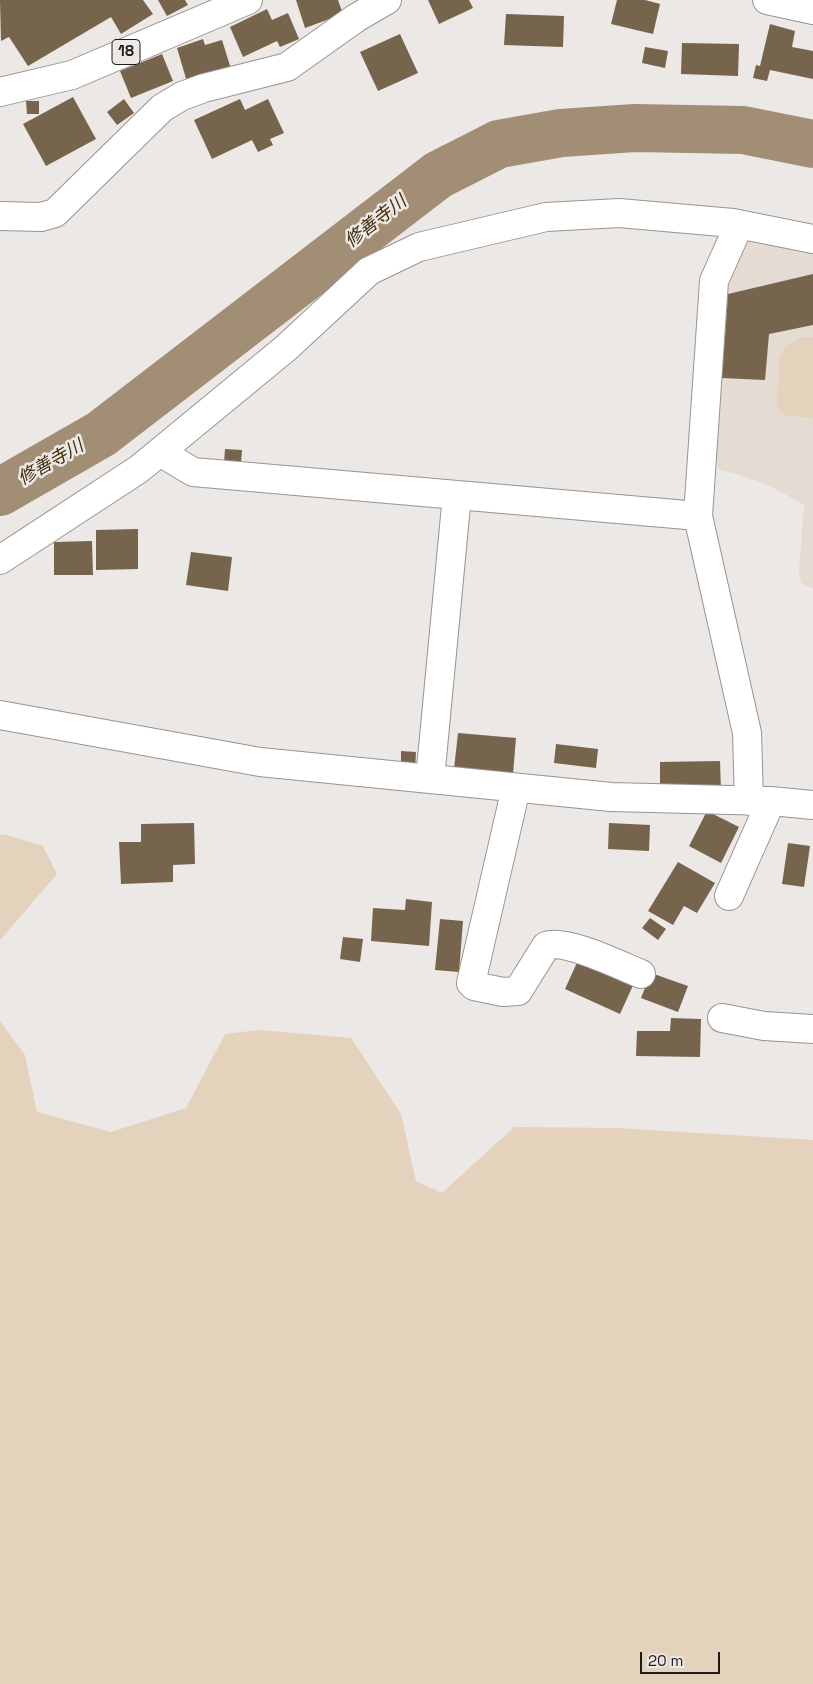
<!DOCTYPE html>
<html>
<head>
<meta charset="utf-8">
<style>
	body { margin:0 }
	#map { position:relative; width:813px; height:1684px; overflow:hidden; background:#ebe8e5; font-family:"Space Grotesk",sans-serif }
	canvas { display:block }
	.scale { position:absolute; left:640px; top:1652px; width:80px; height:22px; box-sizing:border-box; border:2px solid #1d1b1a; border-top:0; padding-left:6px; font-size:15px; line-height:18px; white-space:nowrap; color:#1d1b1a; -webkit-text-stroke:4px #ebe8e5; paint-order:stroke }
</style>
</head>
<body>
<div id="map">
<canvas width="813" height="1684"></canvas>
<div class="scale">20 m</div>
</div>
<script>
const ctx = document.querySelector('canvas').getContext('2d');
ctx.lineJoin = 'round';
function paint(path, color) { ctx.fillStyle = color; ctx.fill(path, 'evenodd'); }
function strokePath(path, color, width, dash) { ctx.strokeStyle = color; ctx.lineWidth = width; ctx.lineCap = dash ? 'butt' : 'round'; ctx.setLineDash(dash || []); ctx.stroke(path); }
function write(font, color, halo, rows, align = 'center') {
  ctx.font = font + ' "Space Grotesk","Noto Sans JP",sans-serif'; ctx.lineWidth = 5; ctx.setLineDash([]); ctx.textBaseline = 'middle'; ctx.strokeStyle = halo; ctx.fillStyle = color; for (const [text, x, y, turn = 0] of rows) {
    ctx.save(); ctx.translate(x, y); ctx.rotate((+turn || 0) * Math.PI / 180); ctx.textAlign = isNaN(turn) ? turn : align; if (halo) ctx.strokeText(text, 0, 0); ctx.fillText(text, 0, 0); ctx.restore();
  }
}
paint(new Path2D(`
	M761,238L813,247V589L801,583L799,572L804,505L770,486L737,474L719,470L717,464L714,436L725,289L747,242Z`), '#e4dcd2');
paint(new Path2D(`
	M803,337H813V418L784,415L777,406L779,360L784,347Z
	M3,834L43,846L57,874L0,940V835Z
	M0,1021L25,1055L37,1112L111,1132L186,1108L225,1034L259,1030L351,1038L401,1114L416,1181L442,1193L514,1127L617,1128L813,1140V1684H0Z`), '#e4d2bc');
strokePath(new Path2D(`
	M0,492L101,434L438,175L499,144L561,133L635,128L743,130L813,144`), '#a28e75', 48);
paint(new Path2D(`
	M0,0H143L153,14L121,34L111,17L28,66L9,37L1,41Z
	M158,0H185L188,5L167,16Z
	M296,0H338L343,14L305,28Z
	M428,0H469L473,8L439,24Z
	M617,0H645L660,4L653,34L611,24Z
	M267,9L272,20L288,13L299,39L280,47L277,41L243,57L230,27Z
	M506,14L564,16L563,47L504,45Z
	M770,24L795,31L792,47L813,51V79L770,70L767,81L753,78L756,65L760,66Z
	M400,34L418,73L378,91L360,52Z
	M203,39L205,45L222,40L231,69L187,82L177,48Z
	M682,43L739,44L738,76L681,74Z
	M645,47L668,51L665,68L642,63Z
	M162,54L173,81L131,98L120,71Z
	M73,97L96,139L46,166L23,124Z
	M124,99L134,113L117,125L107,112Z
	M240,99L245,110L268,99L284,133L270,139L273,145L258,152L252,140L212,159L194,120Z
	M26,101H39V114H27Z
	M813,274V325L769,334L765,380L722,378L728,294Z
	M225,449L242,450L241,464L224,463Z
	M138,529V569L96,570V530Z
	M92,541L93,575H54V542Z
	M191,552L232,557L228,591L186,585Z
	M458,733L516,738L513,774L454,769Z
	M556,744L598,749L596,768L554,763Z
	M401,751L416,752L415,772H401Z
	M720,761L721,790H660V762Z
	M707,811L739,827L721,863L689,846Z
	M194,823L195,864L173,865V882L121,884L119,842H141V824Z
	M609,823L650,825L649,851L608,849Z
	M788,843L810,846L804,887L782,884Z
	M678,862L715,883L697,913L684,906L673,925L648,911Z
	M406,899L432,902L429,946L371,941L373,908L405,910Z
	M650,918L666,929L658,940L642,928Z
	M440,919L463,921L459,972L435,970Z
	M343,937L363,939L360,962L340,959Z
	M580,956L635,981L620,1014L565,989Z
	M651,973L688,986L678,1012L641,998Z
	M671,1018L701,1019L700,1057L636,1056L637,1031H670Z`), '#77644c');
const minor = new Path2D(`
	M0,216L41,217L55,213L162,108L182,96L204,88L287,67L356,18L387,0
	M739,225L714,281L698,516L747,733L749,801
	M160,452L193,472L698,516
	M0,560L139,469L286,348L369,271L419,247L546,217L619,213L733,223L813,239
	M0,715L260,762L611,797L771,801L813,805
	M430,779L457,495
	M516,788L471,983L474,986L503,992L518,991L546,946C565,938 621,966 641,974
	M729,896L771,801
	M722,1018L764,1026L813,1029`);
const major = new Path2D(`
	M767,0L813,10
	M0,92L72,75L248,0`);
strokePath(minor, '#979491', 30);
strokePath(major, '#979491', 30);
strokePath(minor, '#fff', 28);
strokePath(major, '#fff', 28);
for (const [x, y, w] of [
	[126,52,28]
]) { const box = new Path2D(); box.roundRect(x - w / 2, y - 12.5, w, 25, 4); ctx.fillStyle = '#ebe8e5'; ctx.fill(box); strokePath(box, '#1d1b1a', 1); }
write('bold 15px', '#1d1b1a', null, [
	["18",126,52]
]);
write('italic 18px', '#422b08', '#ebe8e5', [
	["修善寺川",376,222,-38],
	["修善寺川",51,463,-30]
]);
</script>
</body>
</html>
